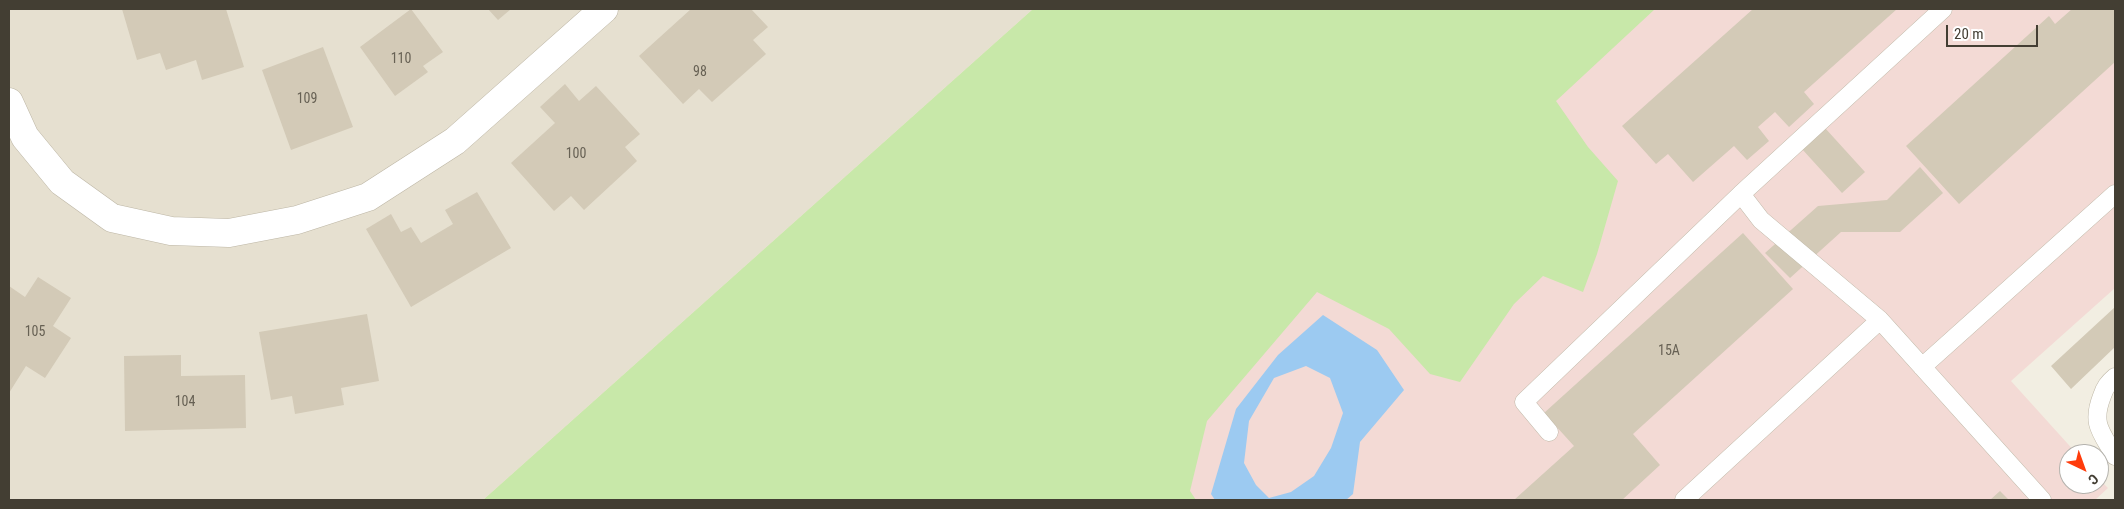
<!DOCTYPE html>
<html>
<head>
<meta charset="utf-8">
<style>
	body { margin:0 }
	#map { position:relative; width:2124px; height:509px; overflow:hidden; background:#f2eee2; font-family:"Roboto Condensed",sans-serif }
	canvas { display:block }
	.frame { position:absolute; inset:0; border:10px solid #433e33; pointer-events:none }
	.north { position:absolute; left:2059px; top:444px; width:50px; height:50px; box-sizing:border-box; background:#fff; border:1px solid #b4b2ad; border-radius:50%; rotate:138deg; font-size:14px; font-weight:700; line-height:20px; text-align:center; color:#433e33 }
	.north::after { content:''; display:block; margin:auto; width:18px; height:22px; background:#ff3c0c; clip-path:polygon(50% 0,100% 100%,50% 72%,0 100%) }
	.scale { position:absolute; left:1946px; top:25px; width:92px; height:22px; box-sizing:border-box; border:2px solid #433e33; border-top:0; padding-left:6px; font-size:15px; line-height:18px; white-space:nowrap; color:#433e33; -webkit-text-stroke:4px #fff; paint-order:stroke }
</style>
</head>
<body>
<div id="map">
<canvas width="2124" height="509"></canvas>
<div class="frame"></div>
<div class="north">С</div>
<div class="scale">20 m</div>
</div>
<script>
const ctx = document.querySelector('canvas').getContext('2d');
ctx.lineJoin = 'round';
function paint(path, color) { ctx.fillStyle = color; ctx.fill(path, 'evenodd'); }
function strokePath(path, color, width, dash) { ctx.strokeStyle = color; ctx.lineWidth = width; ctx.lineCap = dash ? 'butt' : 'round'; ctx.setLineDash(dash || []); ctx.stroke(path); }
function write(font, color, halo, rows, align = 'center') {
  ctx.font = font + ' "Roboto Condensed",sans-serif'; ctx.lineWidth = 4; ctx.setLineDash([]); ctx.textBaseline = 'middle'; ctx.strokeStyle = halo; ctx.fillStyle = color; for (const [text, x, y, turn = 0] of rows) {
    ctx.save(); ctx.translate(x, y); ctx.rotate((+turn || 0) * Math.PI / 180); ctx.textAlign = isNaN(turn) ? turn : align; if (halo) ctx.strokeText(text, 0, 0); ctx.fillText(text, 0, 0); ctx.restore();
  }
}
paint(new Path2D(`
	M9,9H1033L483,500H9Z`), '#e6e0d0');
paint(new Path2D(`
	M1033,9H2115V288L2011,381L2077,454H2069V484H2099V479L2108,488L2095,500H483Z`), '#f3dad5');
paint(new Path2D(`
	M1033,9H1655L1556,101L1588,147L1618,181L1597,254L1583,292L1543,276L1514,304L1460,382L1430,374L1389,329L1317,292L1207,421L1190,491L1196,500H483Z`), '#c8e8a9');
paint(new Path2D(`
	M1323,315L1377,350L1404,390L1360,442L1353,494L1346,500H1215L1211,494L1236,409L1278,355ZM1306,366L1330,378L1343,413L1331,448L1314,476L1291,492L1269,498L1256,485L1244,463L1249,421L1274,378Z`), '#9ccaf1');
paint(new Path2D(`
	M122,9H226L244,67L202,80L196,60L166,70L160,53L137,60Z
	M411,9L443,52L423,66L428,72L395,96L360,47Z
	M488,9H511L498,20Z
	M691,9H751L768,27L753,40L766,54L712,102L699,89L683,104L639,56Z
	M1753,9H1897L1804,92L1814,104L1789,127L1775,112L1758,127L1769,141L1747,160L1734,146L1693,182L1668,154L1656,164L1622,126Z
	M2072,9H2115V62L1959,204L1906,146L2049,16L2055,24Z
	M323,47L353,127L291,150L262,70Z
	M565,84L579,101L596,86L640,134L625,147L637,161L584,210L571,196L554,211L511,163L555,123L540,107Z
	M1825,128L1865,172L1842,193L1802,149Z
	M1920,167L1943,193L1900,232H1841L1790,278L1765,253L1818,206L1887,200Z
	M477,192L511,248L411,307L366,229L391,214L401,232L411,227L421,243L453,224L445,210Z
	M1743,233L1793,289L1633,434L1660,465L1622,500H1514L1574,446L1544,413Z
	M38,277L71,298L53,326L71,338L45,378L26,366L9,393V286L25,297Z
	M2115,307V347L2071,389L2051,366Z
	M367,314L379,381L341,388L344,405L295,414L292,396L271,400L259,332Z
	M181,355V376L245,375L246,428L125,431L124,356Z
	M2000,491L2009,500H1990Z`), '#d3cab7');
const lane = new Path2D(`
	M1741,194L1761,220L1880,320
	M1922,367L2115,194
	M2115,377C2108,383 2105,387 2102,396C2091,424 2101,432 2115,456
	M1549,432L1524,402L1741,194L1943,9
	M1684,500L1880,320L2042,500`);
const street = new Path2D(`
	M9,102L25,137L62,182L112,218L171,231L229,233L297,220L368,197L455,141L604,9`);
strokePath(lane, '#bdb6a5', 19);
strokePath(street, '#bdb6a5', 29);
strokePath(lane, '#fff', 18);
strokePath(street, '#fff', 28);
write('14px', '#676154', null, [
	["110",401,59],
	["98",700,72],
	["109",307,99],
	["100",576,154],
	["105",35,332],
	["15А",1669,351],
	["104",185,402]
]);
</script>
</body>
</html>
